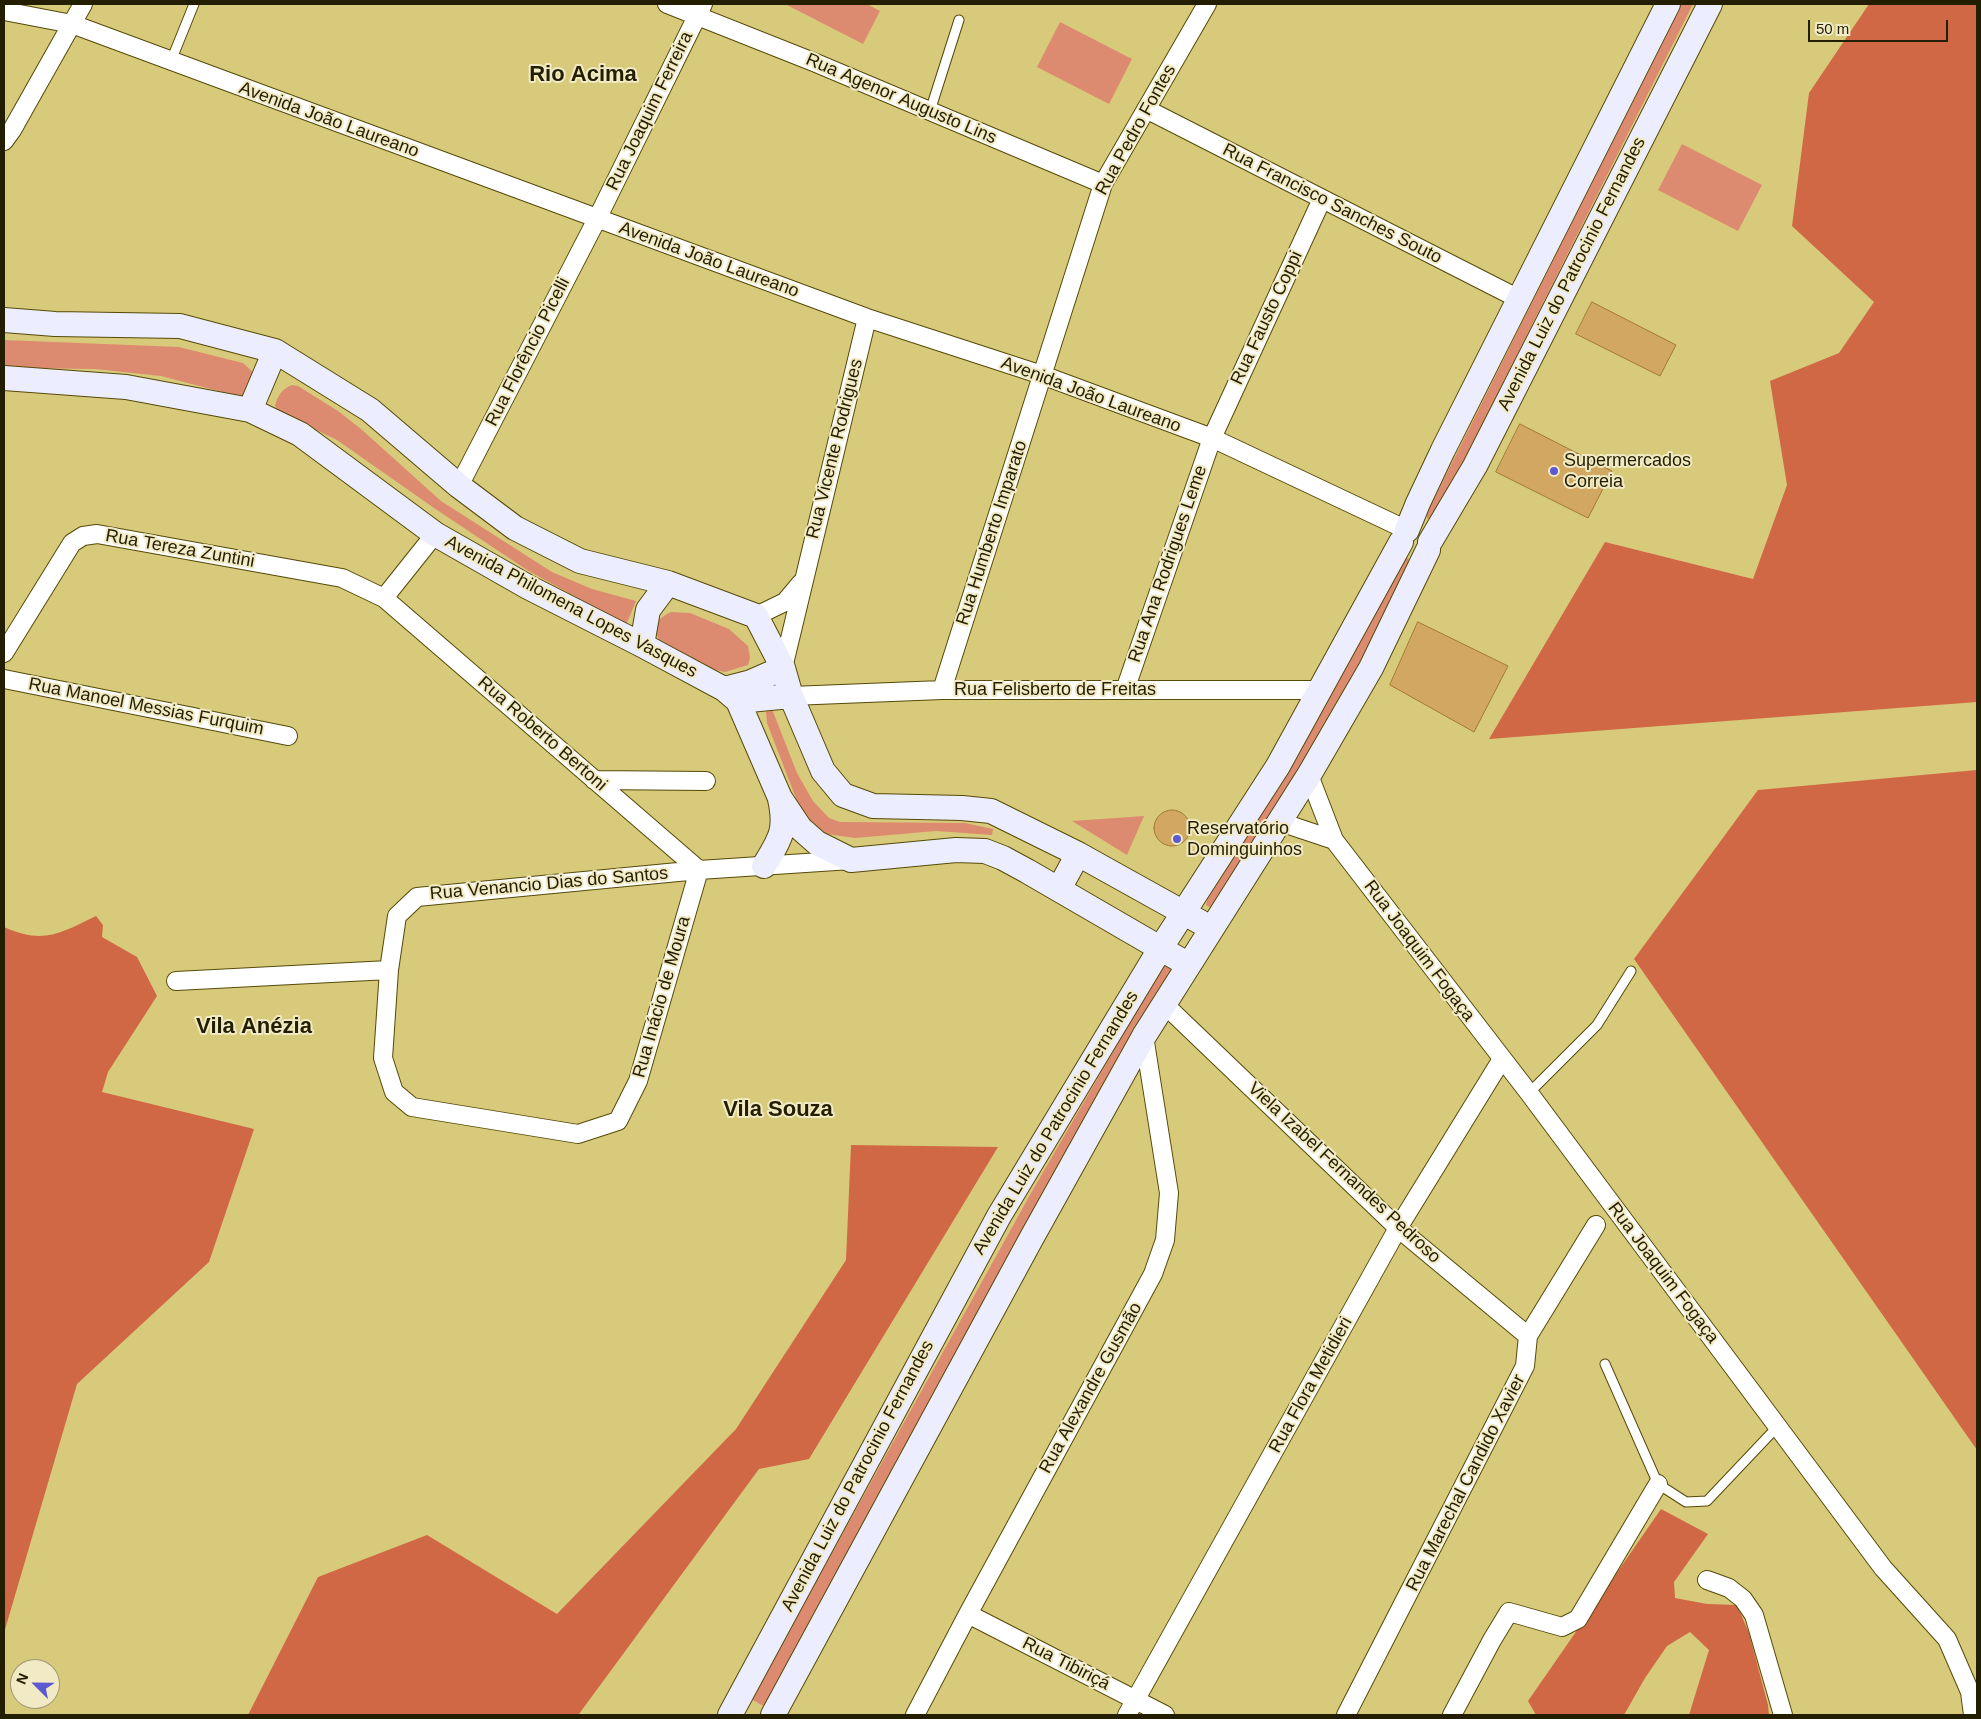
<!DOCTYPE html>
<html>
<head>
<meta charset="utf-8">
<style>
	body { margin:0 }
	#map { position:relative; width:1981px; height:1719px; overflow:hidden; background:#d8ca7b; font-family:Arial,sans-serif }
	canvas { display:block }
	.frame { position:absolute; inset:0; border:5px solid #241e00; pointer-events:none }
	.north { position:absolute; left:10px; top:1659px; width:50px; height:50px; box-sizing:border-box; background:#f1eac4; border:1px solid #9f9876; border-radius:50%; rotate:293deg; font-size:14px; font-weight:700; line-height:20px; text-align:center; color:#241e00 }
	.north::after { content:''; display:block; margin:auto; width:18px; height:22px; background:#5c5ad2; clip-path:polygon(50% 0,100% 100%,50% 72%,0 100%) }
	.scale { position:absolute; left:1808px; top:20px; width:140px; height:22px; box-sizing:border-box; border:2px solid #241e00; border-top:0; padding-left:6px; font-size:15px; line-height:18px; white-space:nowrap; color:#241e00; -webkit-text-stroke:4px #f1eac4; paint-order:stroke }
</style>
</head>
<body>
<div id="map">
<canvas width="1981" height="1719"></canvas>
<div class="frame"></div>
<div class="north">N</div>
<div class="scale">50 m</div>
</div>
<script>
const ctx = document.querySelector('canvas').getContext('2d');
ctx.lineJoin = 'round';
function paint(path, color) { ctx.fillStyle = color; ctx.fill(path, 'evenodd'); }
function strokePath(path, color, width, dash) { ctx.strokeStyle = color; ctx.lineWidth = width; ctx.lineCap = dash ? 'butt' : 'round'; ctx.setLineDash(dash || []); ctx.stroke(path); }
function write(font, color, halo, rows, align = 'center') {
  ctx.font = font + ' Arial,sans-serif'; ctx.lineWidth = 4; ctx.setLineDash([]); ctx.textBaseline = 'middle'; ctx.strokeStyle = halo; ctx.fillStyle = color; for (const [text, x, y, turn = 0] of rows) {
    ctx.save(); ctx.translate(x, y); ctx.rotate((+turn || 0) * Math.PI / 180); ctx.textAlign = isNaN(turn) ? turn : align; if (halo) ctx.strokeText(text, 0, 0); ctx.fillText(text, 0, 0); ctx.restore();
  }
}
paint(new Path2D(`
	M785,4H867L880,11L863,44Z
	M1681,4H1693L1435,518L1428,519L1426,515Z
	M1060,22L1132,59L1109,104L1037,67Z
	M1682,144L1762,185L1738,231L1658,190Z
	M4,340L179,347L243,363L255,374L245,398L161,376L95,369L4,368Z
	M292,385L298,386L338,411L361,429L441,501L552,572L592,589L636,601L626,625L527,570L434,508L337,440L277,411L275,406C278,395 282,389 292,385Z
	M1408,558L1410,562L1360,669L1214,910L1206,905L1207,900L1282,782L1331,695L1403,559Z
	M671,612L690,613L729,629L748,646L750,658L748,665L725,672L707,668L659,642C654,624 655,620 671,612Z
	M772,709L797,773L813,801L829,818L840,822L965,823L993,829L992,835L936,831L855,838L819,833L804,819L767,723L766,712Z
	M1144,816L1127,855L1072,821Z
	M1167,959L1181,967L767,1708L751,1699L1031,1193Z`), '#dd8b70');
paint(new Path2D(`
	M1869,4H1977V702L1489,739L1605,542L1753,579L1787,485L1770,381L1839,353L1874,302L1792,226L1809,93Z
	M1977,770V1450L1634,959L1758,790Z
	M96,916L103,925L102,937L137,957L157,996L108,1072L102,1092L254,1129L209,1262L77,1384L4,1633V927C43,945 61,933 96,916Z
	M851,1145L998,1147L809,1459L759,1469L579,1714L576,1715H248L318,1577L427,1535L557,1614L736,1429L846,1260Z
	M1661,1509L1708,1534L1674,1582L1675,1598L1707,1604L1737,1605L1749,1633L1768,1705L1769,1715H1689L1709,1650L1690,1632L1667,1646L1645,1678L1624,1715H1536L1528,1701Z`), '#d16845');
const building = new Path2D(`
	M1592,302L1676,345L1660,376L1576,334Z
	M1520,424L1612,471L1588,518L1496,472Z
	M1418,622L1508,666L1474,732L1390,685Z
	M1154 828a18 18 0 1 1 36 0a18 18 0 1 1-36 0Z`);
paint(building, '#d1a762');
strokePath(building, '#a17932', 1);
const lane = new Path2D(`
	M171,61L194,4
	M930,111L959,20
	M1529,1093L1597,1025L1631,971
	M1605,1364L1658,1484L1686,1502L1707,1501L1778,1426`);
const street = new Path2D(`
	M667,4L816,63L1103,184
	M4,11L72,24L867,318L1042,375L1212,438L1407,530
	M1146,109L1519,299
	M4,141L12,130L83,4
	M459,486L597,219L703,4
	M384,598L435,534
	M756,616L785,602L801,583
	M4,653L72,543L83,536L97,534L342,578L384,598L699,870L638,1081L618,1121L578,1134L412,1107L394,1092L383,1058L389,970L397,916L417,897L699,870L851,860
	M783,668L867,318
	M4,679L288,736
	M942,690L1103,184L1207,4
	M1125,690L1212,438L1322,199
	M791,696L942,690H1320
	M1309,775L1334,840L1529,1093L1883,1568L1947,1639L1970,1692L1973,1715
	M594,780L706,781
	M1280,822L1334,840
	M176,981L389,970
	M1164,1004L1398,1228L1528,1336
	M1707,1580L1729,1588L1743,1599L1754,1615L1783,1715
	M968,1614L1165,1715
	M915,1715L968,1614L1153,1274L1165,1240L1169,1193L1144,1036
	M1127,1715L1398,1228L1502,1059
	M1346,1715L1525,1366L1528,1336L1596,1225
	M1452,1715L1492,1640L1509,1612L1562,1627L1578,1619L1658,1484`);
const secondary = new Path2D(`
	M4,320L55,324L180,326L275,351L370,410L459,486L515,528L580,561L668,583L756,616L783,668L791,696L823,771L843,795L873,806L962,808L991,811L1078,854L1211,928
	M4,378L126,387L250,410L300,434L435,534L528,587L642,645L724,689L738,701L780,798L800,828L817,843L851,860L956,850L985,851L1003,858L1027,871L1189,965
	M250,410L275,351
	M1407,530L1418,503L1443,450L1668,4
	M1430,542L1475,466L1710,4
	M642,645L648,610L668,583
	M724,689L751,682L783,668
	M738,701L791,696
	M764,866C780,839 787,831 780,799
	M1059,889L1078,854
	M730,1715L999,1216L1160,949L1278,766L1401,542
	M773,1715L1031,1239L1144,1036L1309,775L1371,668L1428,550`);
strokePath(lane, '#554a08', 11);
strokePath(street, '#554a08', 20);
strokePath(secondary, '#554a08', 26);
strokePath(lane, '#fff', 9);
strokePath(street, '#fff', 18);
strokePath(secondary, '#eceeff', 24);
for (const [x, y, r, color] of [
	[1554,471,5,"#5c5ad2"],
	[1177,839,5,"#5c5ad2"]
]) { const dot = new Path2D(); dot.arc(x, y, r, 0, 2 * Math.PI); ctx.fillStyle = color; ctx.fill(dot); strokePath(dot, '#f1eac4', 2); }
write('18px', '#241e00', '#f1eac4', [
	["Rua Agenor Augusto Lins",901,99,23],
	["Rua Joaquim Ferreira",650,111,-64],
	["Avenida João Laureano",329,120,20],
	["Rua Pedro Fontes",1136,130,-61],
	["Rua Francisco Sanches Souto",1332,204,27],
	["Avenida João Laureano",709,260,20],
	["Avenida Luiz do Patrocinio Fernandes",1572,274,-63],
	["Rua Fausto Coppi",1267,318,-65],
	["Rua Florêncio Picelli",528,352,-63],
	["Avenida João Laureano",1091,395,20],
	["Rua Vicente Rodrigues",835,449,-76],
	["Rua Humberto Imparato",992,533,-72],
	["Rua Tereza Zuntini",180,549,10],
	["Rua Ana Rodrigues Leme",1168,564,-71],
	["Avenida Philomena Lopes Vasques",571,607,28],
	["Rua Felisberto de Freitas",1055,690],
	["Rua Manoel Messias Furquim",146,707,11],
	["Rua Roberto Bertoni",542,734,41],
	["Rua Venancio Dias do Santos",549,884,-5],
	["Rua Joaquim Fogaça",1419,951,53],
	["Rua Inácio de Moura",662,997,-74],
	["Avenida Luiz do Patrocinio Fernandes",1056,1123,-59],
	["Viela Izabel Fernandes Pedroso",1344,1173,43],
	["Rua Joaquim Fogaça",1663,1273,53],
	["Rua Flora Metidieri",1311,1385,-61],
	["Rua Alexandre Gusmão",1091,1388,-61],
	["Avenida Luiz do Patrocinio Fernandes",858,1476,-62],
	["Rua Marechal Candido Xavier",1466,1483,-63],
	["Rua Tibiriçá",1066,1664,27]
]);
write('18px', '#241e00', '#f1eac4', [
	["Supermercados",1564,461],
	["Correia",1564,482],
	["Reservatório",1187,829],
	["Dominguinhos",1187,850]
], 'left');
write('bold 22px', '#241e00', '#f1eac4', [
	["Rio Acima",583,75],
	["Vila Anézia",254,1027],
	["Vila Souza",778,1110]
]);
</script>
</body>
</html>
